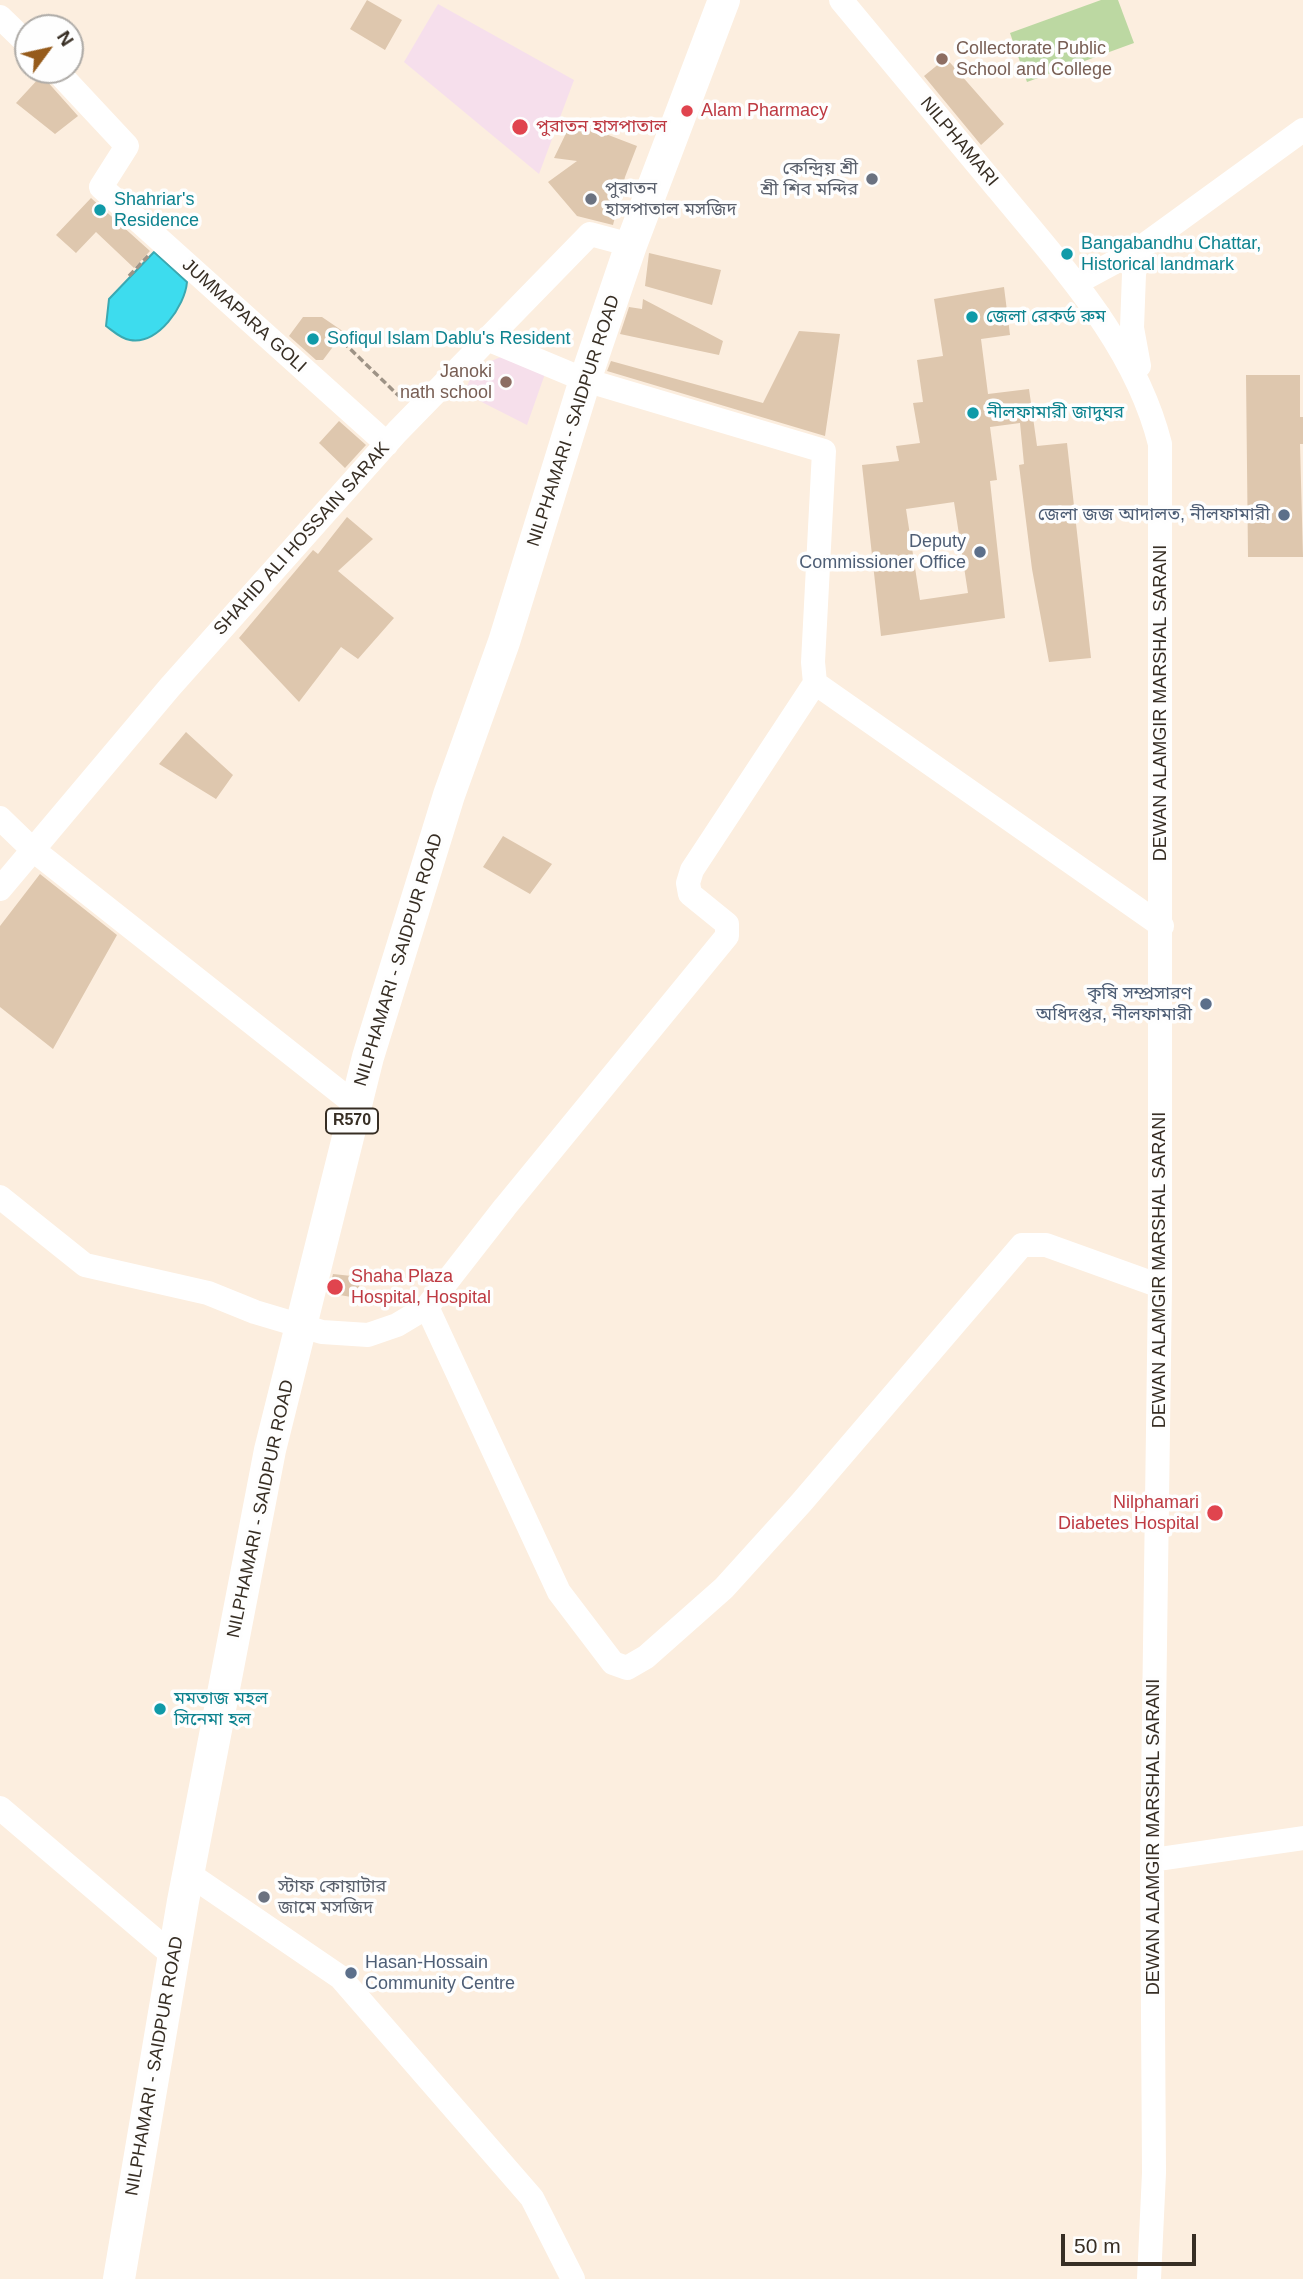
<!DOCTYPE html>
<html>
<head>
<meta charset="utf-8">
<style>
	body { margin:0 }
	#map { position:relative; width:1303px; height:2279px; overflow:hidden; background:#fceedf; font-family:Arial,sans-serif }
	canvas { display:block }
	.north { position:absolute; left:14px; top:14px; width:70px; height:70px; box-sizing:border-box; background:#fefefe; border:2px solid #aeaba7; border-radius:50%; rotate:57deg; font-size:19px; font-weight:700; line-height:28px; text-align:center; color:#372e24 }
	.north::after { content:''; display:block; margin:auto; width:24px; height:32px; background:#965b1b; clip-path:polygon(50% 0,100% 100%,50% 72%,0 100%) }
	.scale { position:absolute; left:1061px; top:2234px; width:135px; height:32px; box-sizing:border-box; border:4px solid #372e24; border-top:0; padding-left:9px; font-size:21px; line-height:24px; white-space:nowrap; color:#372e24; -webkit-text-stroke:5px #fefefe; paint-order:stroke }
</style>
</head>
<body>
<div id="map">
<canvas width="1303" height="2279"></canvas>
<div class="north">N</div>
<div class="scale">50 m</div>
</div>
<script>
const ctx = document.querySelector('canvas').getContext('2d');
ctx.lineJoin = 'round';
function paint(path, color) { ctx.fillStyle = color; ctx.fill(path, 'evenodd'); }
function strokePath(path, color, width, dash) { ctx.strokeStyle = color; ctx.lineWidth = width; ctx.lineCap = dash ? 'butt' : 'round'; ctx.setLineDash(dash || []); ctx.stroke(path); }
function write(font, color, halo, rows, align = 'center') {
  ctx.font = font + ' Arial,"Noto Sans Bengali",sans-serif'; ctx.lineWidth = 7; ctx.setLineDash([]); ctx.textBaseline = 'middle'; ctx.strokeStyle = halo; ctx.fillStyle = color; for (const [text, x, y, turn = 0] of rows) {
    ctx.save(); ctx.translate(x, y); ctx.rotate((+turn || 0) * Math.PI / 180); ctx.textAlign = isNaN(turn) ? turn : align; if (halo) ctx.strokeText(text, 0, 0); ctx.fillText(text, 0, 0); ctx.restore();
  }
}
paint(new Path2D(`
	M503,356L546,371L527,425L464,393L475,368Z`), '#f6dfeb');
paint(new Path2D(`
	M438,4L574,80L539,174L404,62Z`), '#f6dfec');
paint(new Path2D(`
	M1101,0H1118L1134,43L1027,82L1010,33Z`), '#bcd8a2');
const water = new Path2D(`
	M154,252L187,282C185,306 158,345 130,340C121,339 113,331 106,326L109,299Z`);
paint(water, '#3ddcee');
strokePath(water, '#3ba8b1', 2);
paint(new Path2D(`
	M367,0L402,20L385,50L350,29Z
	M946,58L1004,124L981,145L924,76Z
	M40,77L45,79L78,116L55,134L16,103Z
	M572,121L637,146L625,177L613,225L577,216L548,182L577,161L554,158Z
	M91,198L150,251L134,268L96,232L76,253L56,235Z
	M649,253L721,270L712,305L645,286Z
	M1004,287L1010,335L981,339L988,394L1029,389L1037,446L1067,443L1091,658L1049,662L1032,569L1019,465L1024,464L1020,423L990,427L997,480L990,481L1005,618L881,636L862,465L899,461L896,446L920,443L913,403L923,402L917,360L943,356L934,299ZM954,502L968,593L920,600L906,509Z
	M643,299L723,341L719,355L620,334L629,307L642,309Z
	M303,317H322L344,332L323,360H316L289,336Z
	M799,331L840,334L825,436L607,371L611,361L763,403Z
	M1246,375H1300V417H1303V444H1300L1303,557H1248Z
	M339,421L366,445L345,468L319,443Z
	M347,517L373,539L338,571L394,618L358,659L341,647L299,702L239,638L313,550L318,554Z
	M186,732L233,775L216,799L159,764Z
	M503,836L552,864L530,894L483,867Z
	M40,874L117,935L53,1049L0,1007V926Z
	M333,1274L361,1277L357,1298L328,1293Z`), '#dec7ae');
strokePath(new Path2D(`
	M129,276L148,256
	M343,342L402,399`), '#9e9386', 3.5, [7, 3.5]);
strokePath(new Path2D(`
	M841,0C894,63 946,126 998,189C1062,267 1135,344 1160,444V1286L1152,1860L1154,2173L1149,2279
	M0,17L28,44
	M56,70L127,146L101,187L387,444
	M1139,249L1134,274L1132,328L1139,366
	M1076,283L1139,249L1303,130
	M815,683L1162,926
	M0,818L32,849L356,1105
	M0,889L170,687L397,432L590,234L631,245
	M0,1197L85,1265L208,1293L255,1312L322,1332L368,1335L397,1325L427,1307L505,1207L727,936V924L690,894L688,883L692,870L815,683L813,662L824,451L585,380L487,339
	M427,1307L559,1592L613,1663L627,1668L646,1657L724,1588L801,1503L1022,1245H1046L1160,1286
	M0,1808L175,1957
	M1152,1860L1303,1838
	M189,1874L340,1977L532,2198L573,2279`), '#fff', 24);
strokePath(new Path2D(`
	M119,2279L183,1901L270,1450L368,1057L449,795L504,642L585,380L631,245L724,0`), '#fff', 32);
for (const [x, y, r, color] of [
	[942,59,7,"#8d6e63"],
	[687,111,7,"#e0444e"],
	[520,127,9,"#e0444e"],
	[872,179,7,"#6b7280"],
	[591,199,7,"#6b7280"],
	[100,210,7,"#0f9aa8"],
	[1067,254,7,"#0f9aa8"],
	[972,317,7,"#0f9aa8"],
	[313,339,7,"#0f9aa8"],
	[506,382,7,"#8d6e63"],
	[973,413,7,"#0f9aa8"],
	[1284,515,7,"#5c6f8a"],
	[980,552,7,"#5c6f8a"],
	[1206,1004,7,"#5c6f8a"],
	[335,1287,9,"#e0444e"],
	[1215,1513,9,"#e0444e"],
	[160,1709,7,"#0f9aa8"],
	[264,1897,7,"#6b7280"],
	[351,1973,7,"#5c6f8a"]
]) { const dot = new Path2D(); dot.arc(x, y, r, 0, 2 * Math.PI); ctx.fillStyle = color; ctx.fill(dot); strokePath(dot, '#fefefe', 2.5); }
for (const [x, y, w] of [
	[352,1121,52]
]) { const box = new Path2D(); box.roundRect(x - w / 2, y - 12.5, w, 25, 5); ctx.fillStyle = '#fefefe'; ctx.fill(box); strokePath(box, '#372e24', 2); }
write('bold 16px', '#372e24', null, [
	["R570",352,1121]
]);
write('18px', '#785e54', '#fefefe', [
	["Collectorate Public",956,49],
	["School and College",956,70],
	["Janoki",492,372,"right"],
	["nath school",492,393,"right"]
], 'left');
write('18px', '#be3a42', '#fefefe', [
	["Alam Pharmacy",701,111],
	["পুরাতন হাসপাতাল",536,127],
	["Shaha Plaza",351,1277],
	["Hospital, Hospital",351,1298],
	["Nilphamari",1199,1503,"right"],
	["Diabetes Hospital",1199,1524,"right"]
], 'left');
write('18px', '#372e24', '#fefefe', [
	["NILPHAMARI",959,142,50],
	["JUMMAPARA GOLI",244,316,42],
	["NILPHAMARI - SAIDPUR ROAD",574,421,-72],
	["SHAHID ALI HOSSAIN SARAK",302,539,-48],
	["DEWAN ALAMGIR MARSHAL SARANI",1161,703,-90],
	["NILPHAMARI - SAIDPUR ROAD",399,960,-73],
	["DEWAN ALAMGIR MARSHAL SARANI",1160,1270,-90],
	["NILPHAMARI - SAIDPUR ROAD",261,1509,-78],
	["DEWAN ALAMGIR MARSHAL SARANI",1154,1837,-90],
	["NILPHAMARI - SAIDPUR ROAD",155,2066,-80]
]);
write('18px', '#5b616d', '#fefefe', [
	["কেন্দ্রিয় শ্রী",858,169,"right"],
	["শ্রী শিব মন্দির",858,190,"right"],
	["পুরাতন",605,189],
	["হাসপাতাল মসজিদ",605,210],
	["স্টাফ কোয়াটার",278,1887],
	["জামে মসজিদ",278,1908]
], 'left');
write('18px', '#0d838f', '#fefefe', [
	["Shahriar's",114,200],
	["Residence",114,221],
	["Bangabandhu Chattar,",1081,244],
	["Historical landmark",1081,265],
	["জেলা রেকর্ড রুম",986,317],
	["Sofiqul Islam Dablu's Resident",327,339],
	["নীলফামারী জাদুঘর",987,413],
	["মমতাজ মহল",174,1699],
	["সিনেমা হল",174,1720]
], 'left');
write('18px', '#4e5e75', '#fefefe', [
	["জেলা জজ আদালত, নীলফামারী",1270,515],
	["Deputy",966,542],
	["Commissioner Office",966,563],
	["কৃষি সম্প্রসারণ",1192,994],
	["অধিদপ্তর, নীলফামারী",1192,1015],
	["Hasan-Hossain",365,1963,"left"],
	["Community Centre",365,1984,"left"]
], 'right');
</script>
</body>
</html>
